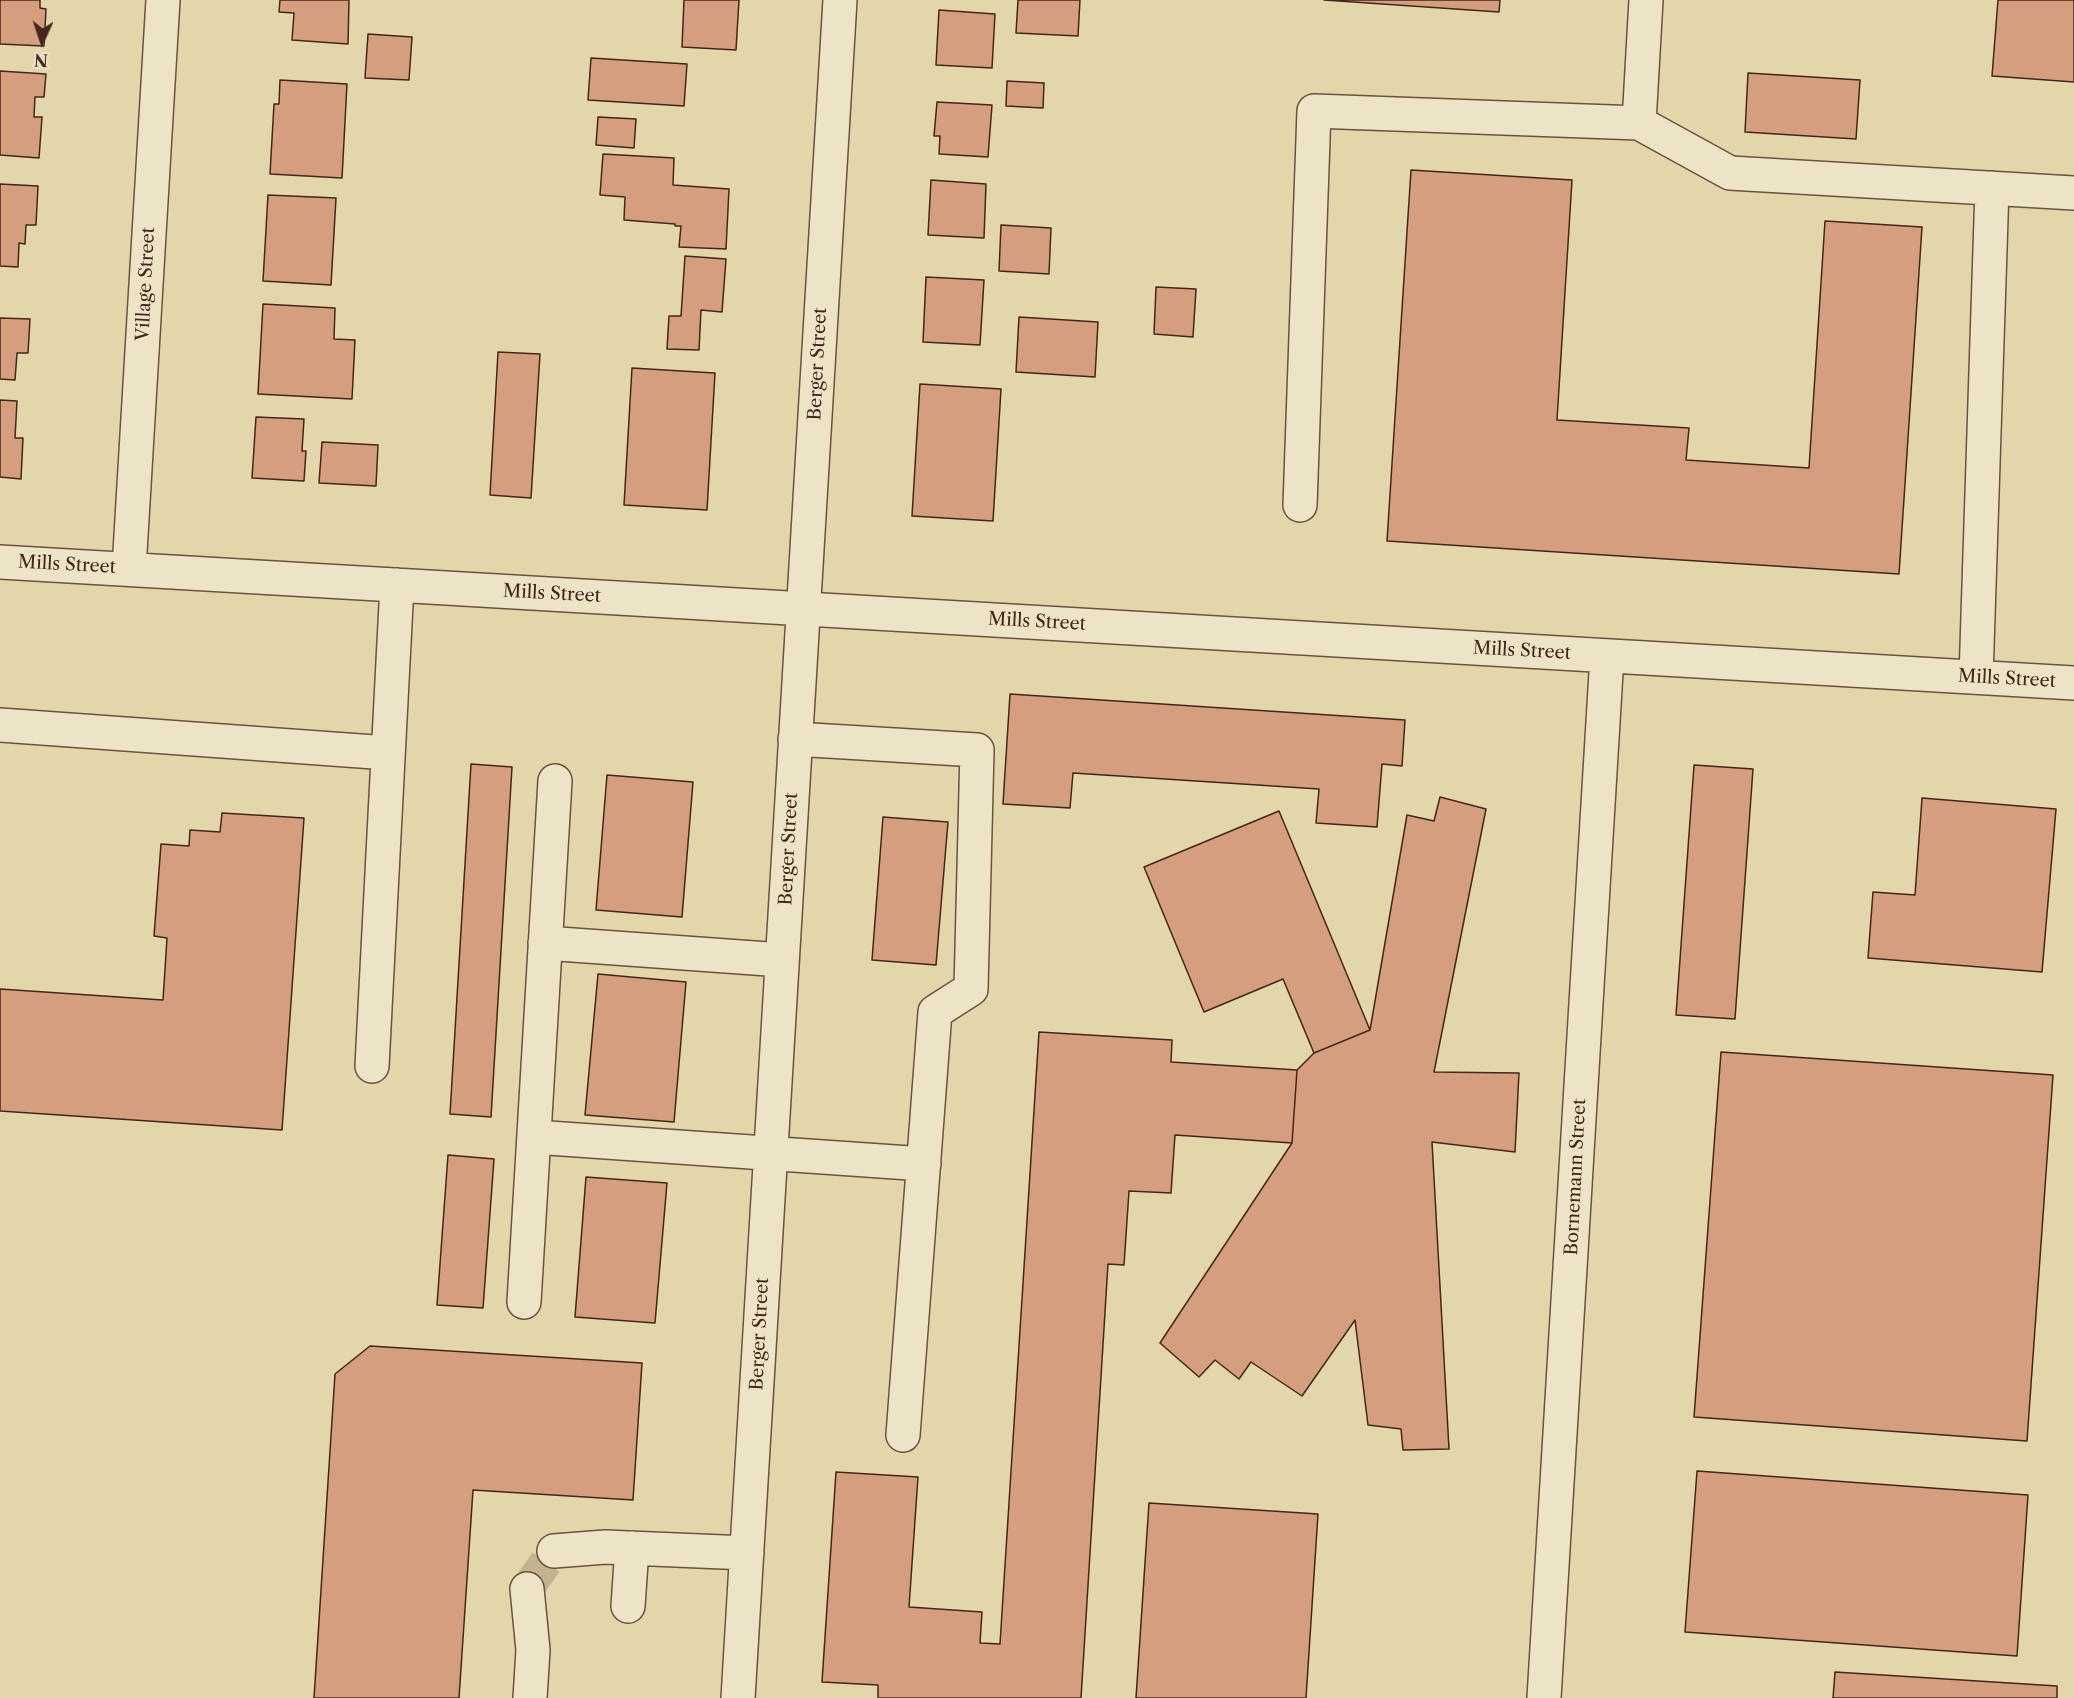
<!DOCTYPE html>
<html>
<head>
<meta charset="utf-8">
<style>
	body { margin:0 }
	#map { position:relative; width:2074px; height:1698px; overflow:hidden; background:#e3d6ab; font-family:"Libre Caslon Text",serif }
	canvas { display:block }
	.north { position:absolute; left:12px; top:12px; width:60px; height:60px; -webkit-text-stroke:4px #ede4c8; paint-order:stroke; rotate:183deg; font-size:16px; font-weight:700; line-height:24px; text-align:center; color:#45261b }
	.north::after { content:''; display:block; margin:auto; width:21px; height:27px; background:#45261b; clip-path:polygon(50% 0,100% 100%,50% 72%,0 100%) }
</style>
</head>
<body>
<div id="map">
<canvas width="2074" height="1698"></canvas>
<div class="north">N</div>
</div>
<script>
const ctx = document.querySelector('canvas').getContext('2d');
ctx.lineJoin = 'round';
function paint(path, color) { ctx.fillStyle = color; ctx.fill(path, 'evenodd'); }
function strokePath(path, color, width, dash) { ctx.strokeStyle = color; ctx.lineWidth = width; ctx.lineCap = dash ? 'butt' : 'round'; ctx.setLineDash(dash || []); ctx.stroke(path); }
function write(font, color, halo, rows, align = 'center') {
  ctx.font = font + ' "Libre Caslon Text",serif'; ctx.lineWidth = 4.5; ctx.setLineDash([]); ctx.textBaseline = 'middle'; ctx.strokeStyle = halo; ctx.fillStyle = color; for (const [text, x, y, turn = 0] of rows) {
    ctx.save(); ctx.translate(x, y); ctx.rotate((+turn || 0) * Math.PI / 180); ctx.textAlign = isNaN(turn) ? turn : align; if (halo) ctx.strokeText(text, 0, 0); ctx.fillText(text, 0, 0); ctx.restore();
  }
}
const building = new Path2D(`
	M0,0H40V8L46,9L44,46L0,44Z
	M280,0H349L348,44L292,40L294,13L279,12Z
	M684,0H739L736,50L682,47Z
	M1018,0H1080L1078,36L1016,33Z
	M1324,0H1500L1499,12Z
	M1998,0H2074V82L1992,76Z
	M939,10L995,14L992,68L936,65Z
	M368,34L412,37L409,80L365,78Z
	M591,58L687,64L684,106L588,100Z
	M0,71L46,74L44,97H35L34,117H42L39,158L0,155Z
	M1748,73L1860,80L1856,139L1745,132Z
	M280,80L347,84L342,178L270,174L274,104H279Z
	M1007,81L1044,83L1043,108L1006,106Z
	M937,102L992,105L988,157L939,154L940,136H934Z
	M598,117L636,119L634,148L596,145Z
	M603,154L674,158L673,185L729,189L726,249L679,247L681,226H675V224L624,220L625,197L600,195Z
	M1411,170L1572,180L1557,420L1689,428L1686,460L1809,468L1825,221L1922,227L1899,574L1387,541Z
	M931,180L986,184L984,238L928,235Z
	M0,184L38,186L36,225H26L25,244L19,243L18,267L0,266Z
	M268,195L336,198L331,285L263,281Z
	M1001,225L1051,228L1049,274L999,271Z
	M685,256L726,259L722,312L701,310L699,350L667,349L669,316H681Z
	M926,277L984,280L980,345L923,342Z
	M1156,287L1196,289L1193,337L1154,334Z
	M263,304L335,308L334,339L355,340L352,399L258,394Z
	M1019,317L1098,322L1095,377L1016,372Z
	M0,318L30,319L28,353H17L15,380L0,379Z
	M498,352L540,354L531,498L490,495Z
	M632,368L715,373L707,510L624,505Z
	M920,384L1001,389L993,521L912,516Z
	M0,400L17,401L15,438H23L21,479L0,477Z
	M256,417L304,419L302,451H306L304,481L252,478Z
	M322,442L378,445L376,486L319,483Z
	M1010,694L1405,720L1402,766L1382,764L1377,827L1316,823L1319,789L1073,773L1070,808L1003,804Z
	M471,764L512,767L491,1117L450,1114Z
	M1694,765L1753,769L1735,1019L1676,1015Z
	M607,775L693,782L682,917L596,910Z
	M1440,797L1486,809L1434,1072L1519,1073L1515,1152L1432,1142L1449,1449L1403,1450L1401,1429L1368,1425L1355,1320L1302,1396L1251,1362L1239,1379L1215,1360L1199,1377L1160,1343L1292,1143L1297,1070L1314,1053L1370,1030L1407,815L1434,821Z
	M1922,798L2056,809L2042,972L1868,958L1873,892L1915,895Z
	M1279,811L1370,1030L1314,1053L1283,979L1204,1012L1144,867Z
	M222,813L304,818L282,1130L0,1111V989L163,1000L167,938L154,936L161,844L189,846L190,830L220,832Z
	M883,817L948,822L936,965L872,960Z
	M598,974L686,982L674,1122L585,1115Z
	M1039,1032L1172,1040L1171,1062L1297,1070L1292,1143L1175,1135L1171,1193L1129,1191L1124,1265L1108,1264L1081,1698H878V1685L822,1682L836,1472L918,1477L909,1607L982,1612L980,1643L1000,1644Z
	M1721,1052L2053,1075L2027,1441L1694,1417Z
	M448,1155L494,1159L483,1308L437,1305Z
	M586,1177L667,1183L655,1323L575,1317Z
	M370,1346L642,1363L633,1500L473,1490L459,1698H314L335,1374Z
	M1697,1471L2028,1495L2017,1656L1685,1632Z
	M1149,1503L1318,1514L1306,1698H1136Z
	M1835,1672L2057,1686V1698H1833Z`);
paint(building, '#d59e7f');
strokePath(building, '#45261b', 1.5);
strokePath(new Path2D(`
	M527,1589L554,1551`), '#c3b38e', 33, [33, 16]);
const minor = new Path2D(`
	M1646,0L1639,123L1730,173L2074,193
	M1300,505L1314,111L1639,123
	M0,562L2074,683
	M129,569L163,0
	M1976,677L1992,188
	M0,725L388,753
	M795,739L977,750L971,989L935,1012L903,1435
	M545,943L782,960
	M372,1066L397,585
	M534,1137L924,1164
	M524,1302L555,781
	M554,1551L605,1547L747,1553
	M527,1589L533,1650L530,1698
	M628,1606L632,1548
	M738,1698L840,0
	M1544,1698L1607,656`);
strokePath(minor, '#6c523f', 36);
strokePath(minor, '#ede4c8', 33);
write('18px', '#45261b', '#ede4c8', [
	["Village Street",146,284,-87],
	["Berger Street",818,364,-87],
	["Mills Street",67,565,3],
	["Mills Street",552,594,3],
	["Mills Street",1037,622,3],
	["Mills Street",1522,651,3],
	["Mills Street",2007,679,3],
	["Berger Street",789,849,-87],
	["Bornemann Street",1576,1177,-87],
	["Berger Street",760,1334,-87]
]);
</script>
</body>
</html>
